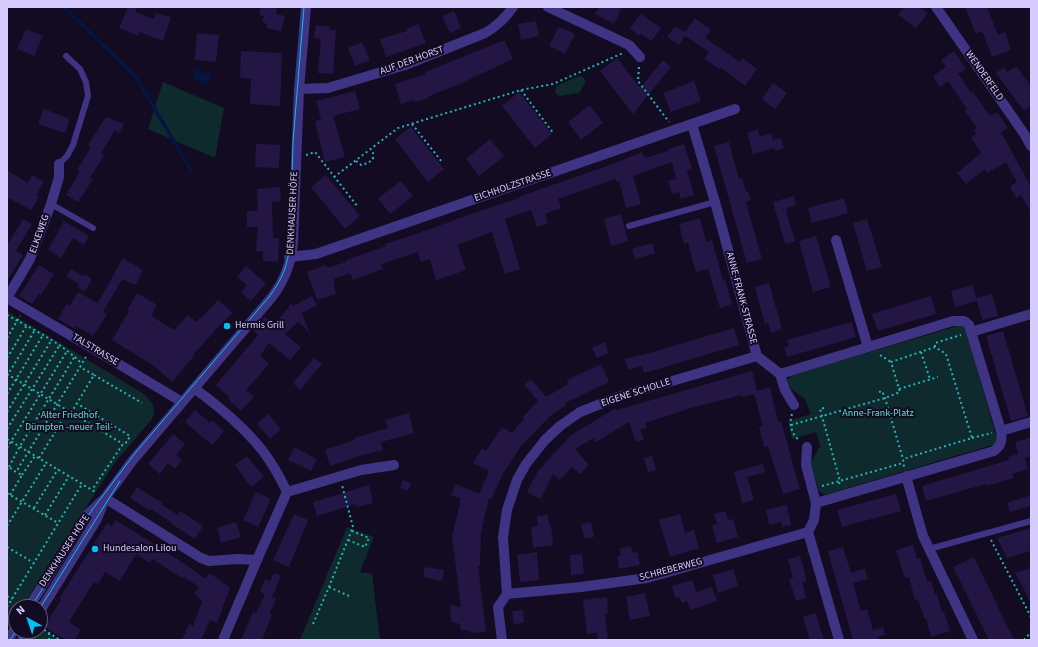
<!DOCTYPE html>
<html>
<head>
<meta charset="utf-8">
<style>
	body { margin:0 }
	#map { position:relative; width:1038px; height:647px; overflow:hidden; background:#120b21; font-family:"Source Sans 3",sans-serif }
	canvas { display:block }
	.frame { position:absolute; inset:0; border:8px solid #d7ccff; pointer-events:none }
	.north { position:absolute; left:8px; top:599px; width:40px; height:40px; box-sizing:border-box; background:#120b21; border:1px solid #61587a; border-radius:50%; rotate:320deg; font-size:11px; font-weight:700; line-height:16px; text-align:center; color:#d7ccff }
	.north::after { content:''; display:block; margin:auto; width:14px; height:18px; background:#00c3f7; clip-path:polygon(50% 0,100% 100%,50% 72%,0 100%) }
</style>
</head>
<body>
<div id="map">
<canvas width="1038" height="647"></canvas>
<div class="frame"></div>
<div class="north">N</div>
</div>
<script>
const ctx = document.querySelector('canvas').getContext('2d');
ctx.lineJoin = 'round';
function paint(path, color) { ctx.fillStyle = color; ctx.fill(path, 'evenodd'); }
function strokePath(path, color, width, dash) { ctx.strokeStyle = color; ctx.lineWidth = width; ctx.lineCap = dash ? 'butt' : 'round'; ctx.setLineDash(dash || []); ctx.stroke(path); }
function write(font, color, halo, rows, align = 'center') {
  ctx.font = font + ' "Source Sans 3",sans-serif'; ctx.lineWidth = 4; ctx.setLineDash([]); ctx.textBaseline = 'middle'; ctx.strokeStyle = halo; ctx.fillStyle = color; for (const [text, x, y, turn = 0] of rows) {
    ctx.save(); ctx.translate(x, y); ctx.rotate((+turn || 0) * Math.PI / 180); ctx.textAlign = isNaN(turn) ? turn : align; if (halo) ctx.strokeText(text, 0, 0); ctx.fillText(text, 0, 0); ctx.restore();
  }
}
paint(new Path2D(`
	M579,76L583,77L586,82L579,93L559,96L555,92L556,86Z
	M163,82L224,108L215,158L148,129Z
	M7,311L144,394C152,402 157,408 152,419L114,464L22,607H16V616L7,630Z
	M961,325L965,328L997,439L996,444L824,495L819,491L810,464L820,446L816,432L792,439L788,421L811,414L805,399L791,389L787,380L792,375Z
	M347,527L374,537L360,572L372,574L380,639L374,640H300Z
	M40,627L60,640H23L28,631H40Z`), '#0e2a2c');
paint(new Path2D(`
	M196,69L212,76L207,85L193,78Z`), '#061440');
strokePath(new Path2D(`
	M64,7L136,77L192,172`), '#061440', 3.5);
paint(new Path2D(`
	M128,7H138L135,12L154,19L156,13L171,17L163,41L139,32L138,36L119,28Z
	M261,7L277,8L276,14L285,16L281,31L266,28L267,24L262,22L264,16L259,15Z
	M599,7H622L614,24L595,14Z
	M904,7H919L928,13L916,28L898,15Z
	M965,7H987L998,35L1005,32L1011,50L992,57L982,31L976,34Z
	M454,11L461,28L450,33L442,16Z
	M641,14L661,28L651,41L641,33L639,36L630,28Z
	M695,18L711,30L705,38L740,62L742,58L757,69L745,86L721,68L720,69L704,59L709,52L685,36L679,45L667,37L675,26L685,32Z
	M536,21L539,36L521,40L518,24Z
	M418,24L426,43L386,57L380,39L407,31L406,29Z
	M316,25L330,27V30H336L333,74L318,73L321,39L314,38Z
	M558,28H562L575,34L565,54L549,46Z
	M26,29L43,36L34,56L17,49Z
	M197,33L219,35L216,62L195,60Z
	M502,41H505L513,59L455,86L429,96V98L415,102L414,100L401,104L395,84L426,74L425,72Z
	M362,42L370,60L355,66L348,48Z
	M241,51L282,53L280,106L250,104L251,79L240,78Z
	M954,51L966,69L958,74L971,93L973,92L990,116L997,112L1008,128L1001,132L1031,187V213L1021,195L1016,198L1010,186L1017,182L1006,162L987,173L985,169L966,184L957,173L981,153L971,138L976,134L974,131L977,128L965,111L967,109L948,81L940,87L933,76L946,67L941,60Z
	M617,58L640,88L663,60L671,67L633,114L600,71Z
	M1016,66L1031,86V106L1024,111L996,73L1004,67L1007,72Z
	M694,81L701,101L671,112L663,93Z
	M773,83L787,93L775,109L762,99Z
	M355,91L360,109L333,116L345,157L325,162L315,121L321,120L316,101Z
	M519,92L552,134L535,148L502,106Z
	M590,105L603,123L581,140L568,122Z
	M44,109L70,119L65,133L38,124Z
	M106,117L124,124L119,133L115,130L101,153L104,155L90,178L93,179L78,202L66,195L80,172L77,170L91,147L88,145Z
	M411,127L444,169L428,182L395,139Z
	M758,129L760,137L771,133L773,140L781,138L784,148L775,151L774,148L753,154L747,133Z
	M490,139L504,156L479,176L466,159Z
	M729,142L739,179L742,178L746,192L748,191L751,200L746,202L762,259L747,263L714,146Z
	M256,144L280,145L279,168L255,167Z
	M684,144L692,169L687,171L694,195L681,199L679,192L672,194L668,181L676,179L672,162L633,176L641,204L626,208L619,181L616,182L615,179L558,199L561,208L545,214L548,223L537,227L531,210L505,219L520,269L505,274L492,232L457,245L466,270L436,280L430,259L421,262L417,252L381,264L383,269L353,280L350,273L334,279V287L336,294L317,300L307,272L326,265L327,268L346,262V260L386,246L385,244L422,232L465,216L519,198L518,197L610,165L642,152L645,158L668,151V149Z
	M7,170L28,183L32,175L44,182L36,196L39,197L31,210L7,197Z
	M326,175L360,216L345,229L311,187Z
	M401,181L413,196L390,214L378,198Z
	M280,187L281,201L272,202L273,238H279L278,262L263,261V251H256L258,227H247V211H258L257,189Z
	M794,196L796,205L787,208L788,211H786L795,241L785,244L773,202Z
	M844,198L848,213L812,223L808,208Z
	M621,214L628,241L611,246L604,219Z
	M700,218L706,242L712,240L723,281L725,280L732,304L720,308L708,269L696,272L688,243L684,244L679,224Z
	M23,219L32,224L16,251L23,255L7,281V245Z
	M867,219L882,267L867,271L853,223Z
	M64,221L89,236L84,245L73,238L61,258L48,250Z
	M816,236L831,287L813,292L799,241Z
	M652,243L655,253L635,259L632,249Z
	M123,258L143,270L135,285L122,279L103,312L107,314L93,336L76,326L75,329L58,319L67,304L70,306L78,292L98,303Z
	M39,265L54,274L41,295L39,294L32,304L19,296Z
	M246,266L266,283L251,301L241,292L247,285L237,277Z
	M71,269L83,276L84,274L92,279L85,291L77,287L79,284L66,276Z
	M769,283L782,329L771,333L768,323L765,324L755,287Z
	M973,285L976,298L992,294L998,316L982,320L977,301L955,307L951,291Z
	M137,293L157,305L151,316L174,330L188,315L197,322L218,300L233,313L220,325L193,355L194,356L172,382L154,366L112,340L129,311L127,310Z
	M312,296L317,305L302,313L309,332L298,322L285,334L301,347L290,360L269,343L260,356L269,364L246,390L254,397L241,411L229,400L230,398L216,385L258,335L253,331L265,317L274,325L291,304L293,306Z
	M931,296L936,314L878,331L872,314Z
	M852,322L856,337L787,357L784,347L789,346L787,340L847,323V324Z
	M734,328L739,345L644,373L642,366L628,370L625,359L639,355V356Z
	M1003,331L1028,416L1011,421L986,336Z
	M605,342L608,353L597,358L592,348Z
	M314,358L322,364L300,390L293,383Z
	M601,364L609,382L565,403L566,405L551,415L521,446L504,472L491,499L489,498L481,533L480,566H478L486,632L472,633L470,631H468V630H461L460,624L451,622L450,605L461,607L452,536L461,499L451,495L456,484L479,494L489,471L473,463L482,448L486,451L502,427L512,433L524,419L523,417L538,401L524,385L531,379L546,397L568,384L567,380Z
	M752,371L757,391L770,387L778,422L781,421L800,489L783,494L768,446L764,447L759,427L763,426L754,394L741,397V395L691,408L645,423L647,428L640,430L644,439L636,442L629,422L596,442L594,438L575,449L589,465L580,474L572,467L560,480L553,474L541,499L527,492L538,471L571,435L616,408L617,410Z
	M195,410L210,423L212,420L224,431L212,445L185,422Z
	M409,413L414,433L381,442L383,450L359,456L330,466L325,450L355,440L354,438L388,428L385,420Z
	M268,414L281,429L270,439L257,424Z
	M173,434L185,444L176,455L182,460L175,469L168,463L160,474L148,464Z
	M1031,437V456L1025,458L1028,469L1012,474L1014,478L987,486L986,484L926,501L922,486L1009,460L1008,457L1018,454L1015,442Z
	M294,447L317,459L311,471L288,460Z
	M247,456L264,477L251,487L235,465Z
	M652,456L656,470L648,472L644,458Z
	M763,464L765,472L747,477L754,500L742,503L734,472Z
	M403,480L411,483L408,491L400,488Z
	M369,485L373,503L357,507L356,504L317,516L313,502Z
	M137,487L162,503L161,504L178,515L180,511L203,526L195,539L172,524V523L151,509L150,511L130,498Z
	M256,492L271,499L258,527L243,520Z
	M896,494L901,511L842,527L837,510Z
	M1031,495V506L1010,512L1007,503Z
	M787,505L791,525L782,527L781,522L769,525L766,510Z
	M726,511L728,520L733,519L738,537L717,543L712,525L717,524L714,514Z
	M294,514L308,520L289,567L273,560Z
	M680,514L685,533L694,530L699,548L670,557L659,520Z
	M548,515L549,525H551L553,545L533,548L531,527L538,526L537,516Z
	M116,520L185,564L205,579L210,573L230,588L217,623L210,620L201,640H182L189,624L193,626L202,602L194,593L199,587L183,576L182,578L152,559L150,563L136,554L120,581L105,572L98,584L94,582L69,622L81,630L75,640H66L44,627L61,600L59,599L107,523L112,526Z
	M236,522L241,537L221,543L217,528Z
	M591,522L594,537L584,538L581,524Z
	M1031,528V551L1007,558L997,538Z
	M913,545L917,559L920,558L927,582L931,581L935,595L937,594L942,613L944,612L950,631L931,637L926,618H924L918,599L915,600L909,577L905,578L896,550Z
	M631,546L633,553L637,552L640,565L619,569L617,556L621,555L620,548Z
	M843,547L851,573L865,568L868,579L853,583L861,611L867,609L873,630L883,627L885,635L877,637L878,640H853L828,551Z
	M537,552L539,580L520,582L517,555Z
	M582,554L584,574L571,575L570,555Z
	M800,556L807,581L802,583L806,598L796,601L789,579L793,578L788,559Z
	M974,557L1009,630L1014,640H989L960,581L953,567Z
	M425,567L444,570L442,581L423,577Z
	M1031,568V603L1015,573Z
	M733,569L738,586L718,593L713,575Z
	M274,573L281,576L272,597L276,599L270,613L272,615L262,640H241L253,612L256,613L265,594L260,592L265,579L270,581Z
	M692,580L696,592L712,587L717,601L690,610L687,601L682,603L680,597L676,598L672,586Z
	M645,593L650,616L630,620L626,597Z
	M607,597L608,613L605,614L608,640H598L597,633L587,634L583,600Z
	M523,610L524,623L514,624L512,611Z
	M816,613L819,625L824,640H810L803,617Z`), '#241644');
strokePath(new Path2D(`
	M639,67L638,81L669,122
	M521,90L554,134
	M412,124L442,162
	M306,155L315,152L358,207
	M356,161L361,165L368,163L373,159V153L371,149
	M334,177L398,128L521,90L553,84L623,53
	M7,315C32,329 62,343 82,364
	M7,338L20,316
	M935,347V343L961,335
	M921,352L930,379
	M880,355L891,362
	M7,358L27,325
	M7,374L123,444
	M94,375L142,403
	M7,376L35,330
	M899,389L938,377
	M879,392L882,391L885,398L903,459L904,467
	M7,394L43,335
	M76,403L130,436L127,442L123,444L92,490
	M824,408L820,409L840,481L838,487
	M7,412L51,341
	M71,413L94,375L80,367
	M792,414C789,423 791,434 799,440
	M791,425L885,398L900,392L891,362L935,347L946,354L972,438L903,459
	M7,429L59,346
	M972,438L992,433
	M7,439L97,493
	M7,448L67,351
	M39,458L68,411
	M9,467L20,446L75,356
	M7,470L9,467L16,472L86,357
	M22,475L35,456
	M822,486L903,463
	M7,493L58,523
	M10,495L22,475L16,472
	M34,508L58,469
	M45,515L69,476
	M7,526L46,463
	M348,540L365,547L369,538L352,531
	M991,540L1031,617
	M7,547L34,563
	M329,587L349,596
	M7,596L12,599
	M7,607L82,484
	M313,624L329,587L353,527L342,485
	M40,627L60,640
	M49,640V633
	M1024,640L1031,632`), '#25b3ba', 2, [2, 3]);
strokePath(new Path2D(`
	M59,164L67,156L73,145L88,96L86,82L80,69L66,56
	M51,204L93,228
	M629,226L715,202
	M929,549L1031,521`), '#3f3384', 6);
strokePath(new Path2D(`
	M548,7L629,45L640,57
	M936,7L1025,135L1031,146
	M299,89L328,88L405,65L485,33C497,26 505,19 513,7
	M692,124L715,202L757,356L780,374L785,390L794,405
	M836,240L868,347
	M289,257L316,254L735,109
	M7,298L92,348L182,402
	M7,298L30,259L51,204L59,177V164
	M971,332L1031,314
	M780,374L953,321H964L969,325L1001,431C1002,440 1002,445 994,451L816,503
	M194,388C217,405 244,427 262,450C272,463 280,477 287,492
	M1001,431L1031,422
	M807,447L806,465L816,503L814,520L808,532L839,640
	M906,476L923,536L973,640
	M105,498L201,558L209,561L238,559L257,560
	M507,594L581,587L647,578L808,532
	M223,640L257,560L287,492L361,470L394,465
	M502,640L498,607L507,594L503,537L507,510L517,480L526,464L545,440L560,426L580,412L618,397L757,356`), '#3f3384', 10);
strokePath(new Path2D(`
	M29,607L86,516L105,498L133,460L272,297C285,280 291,264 293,243L299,89L306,7
	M40,611L97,519L105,499
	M8,640L16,627
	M22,640L28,631`), '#3f3384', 10);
strokePath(new Path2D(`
	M31,607L92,510L136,452L269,297C283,278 288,265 290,242L293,142L304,7
	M40,608L120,481
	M10,640L16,631
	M20,640L26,631`), '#00c3f7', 1);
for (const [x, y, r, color] of [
	[227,326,4,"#00c3f7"],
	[95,549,4,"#00c3f7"]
]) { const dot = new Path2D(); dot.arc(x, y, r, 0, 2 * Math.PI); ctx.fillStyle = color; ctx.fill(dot); strokePath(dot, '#120b21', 1.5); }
write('10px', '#d7ccff', '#120b21', [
	["AUF DER HORST",412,61,-20],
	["WENDERFELD",984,76,55],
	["EICHHOLZSTRASSE",513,186,-19],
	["DENKHAUSER HÖFE",293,213,-87],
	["ELKEWEG",40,234,-70],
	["ANNE-FRANK-STRASSE",741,298,75],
	["TALSTRASSE",95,350,31],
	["EIGENE SCHOLLE",636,393,-18],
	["DENKHAUSER HÖFE",65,551,-57],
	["SCHREBERWEG",671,570,-15]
]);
write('10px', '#d7ccff', '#120b21', [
	["Hermis Grill",235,326],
	["Hundesalon Lilou",103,549]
], 'left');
write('10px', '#4fe7d2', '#120b21', [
	["Anne-Frank-Platz",878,414],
	["Alter Friedhof",69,416],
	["Dümpten -neuer Teil-",69,428]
]);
</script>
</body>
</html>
